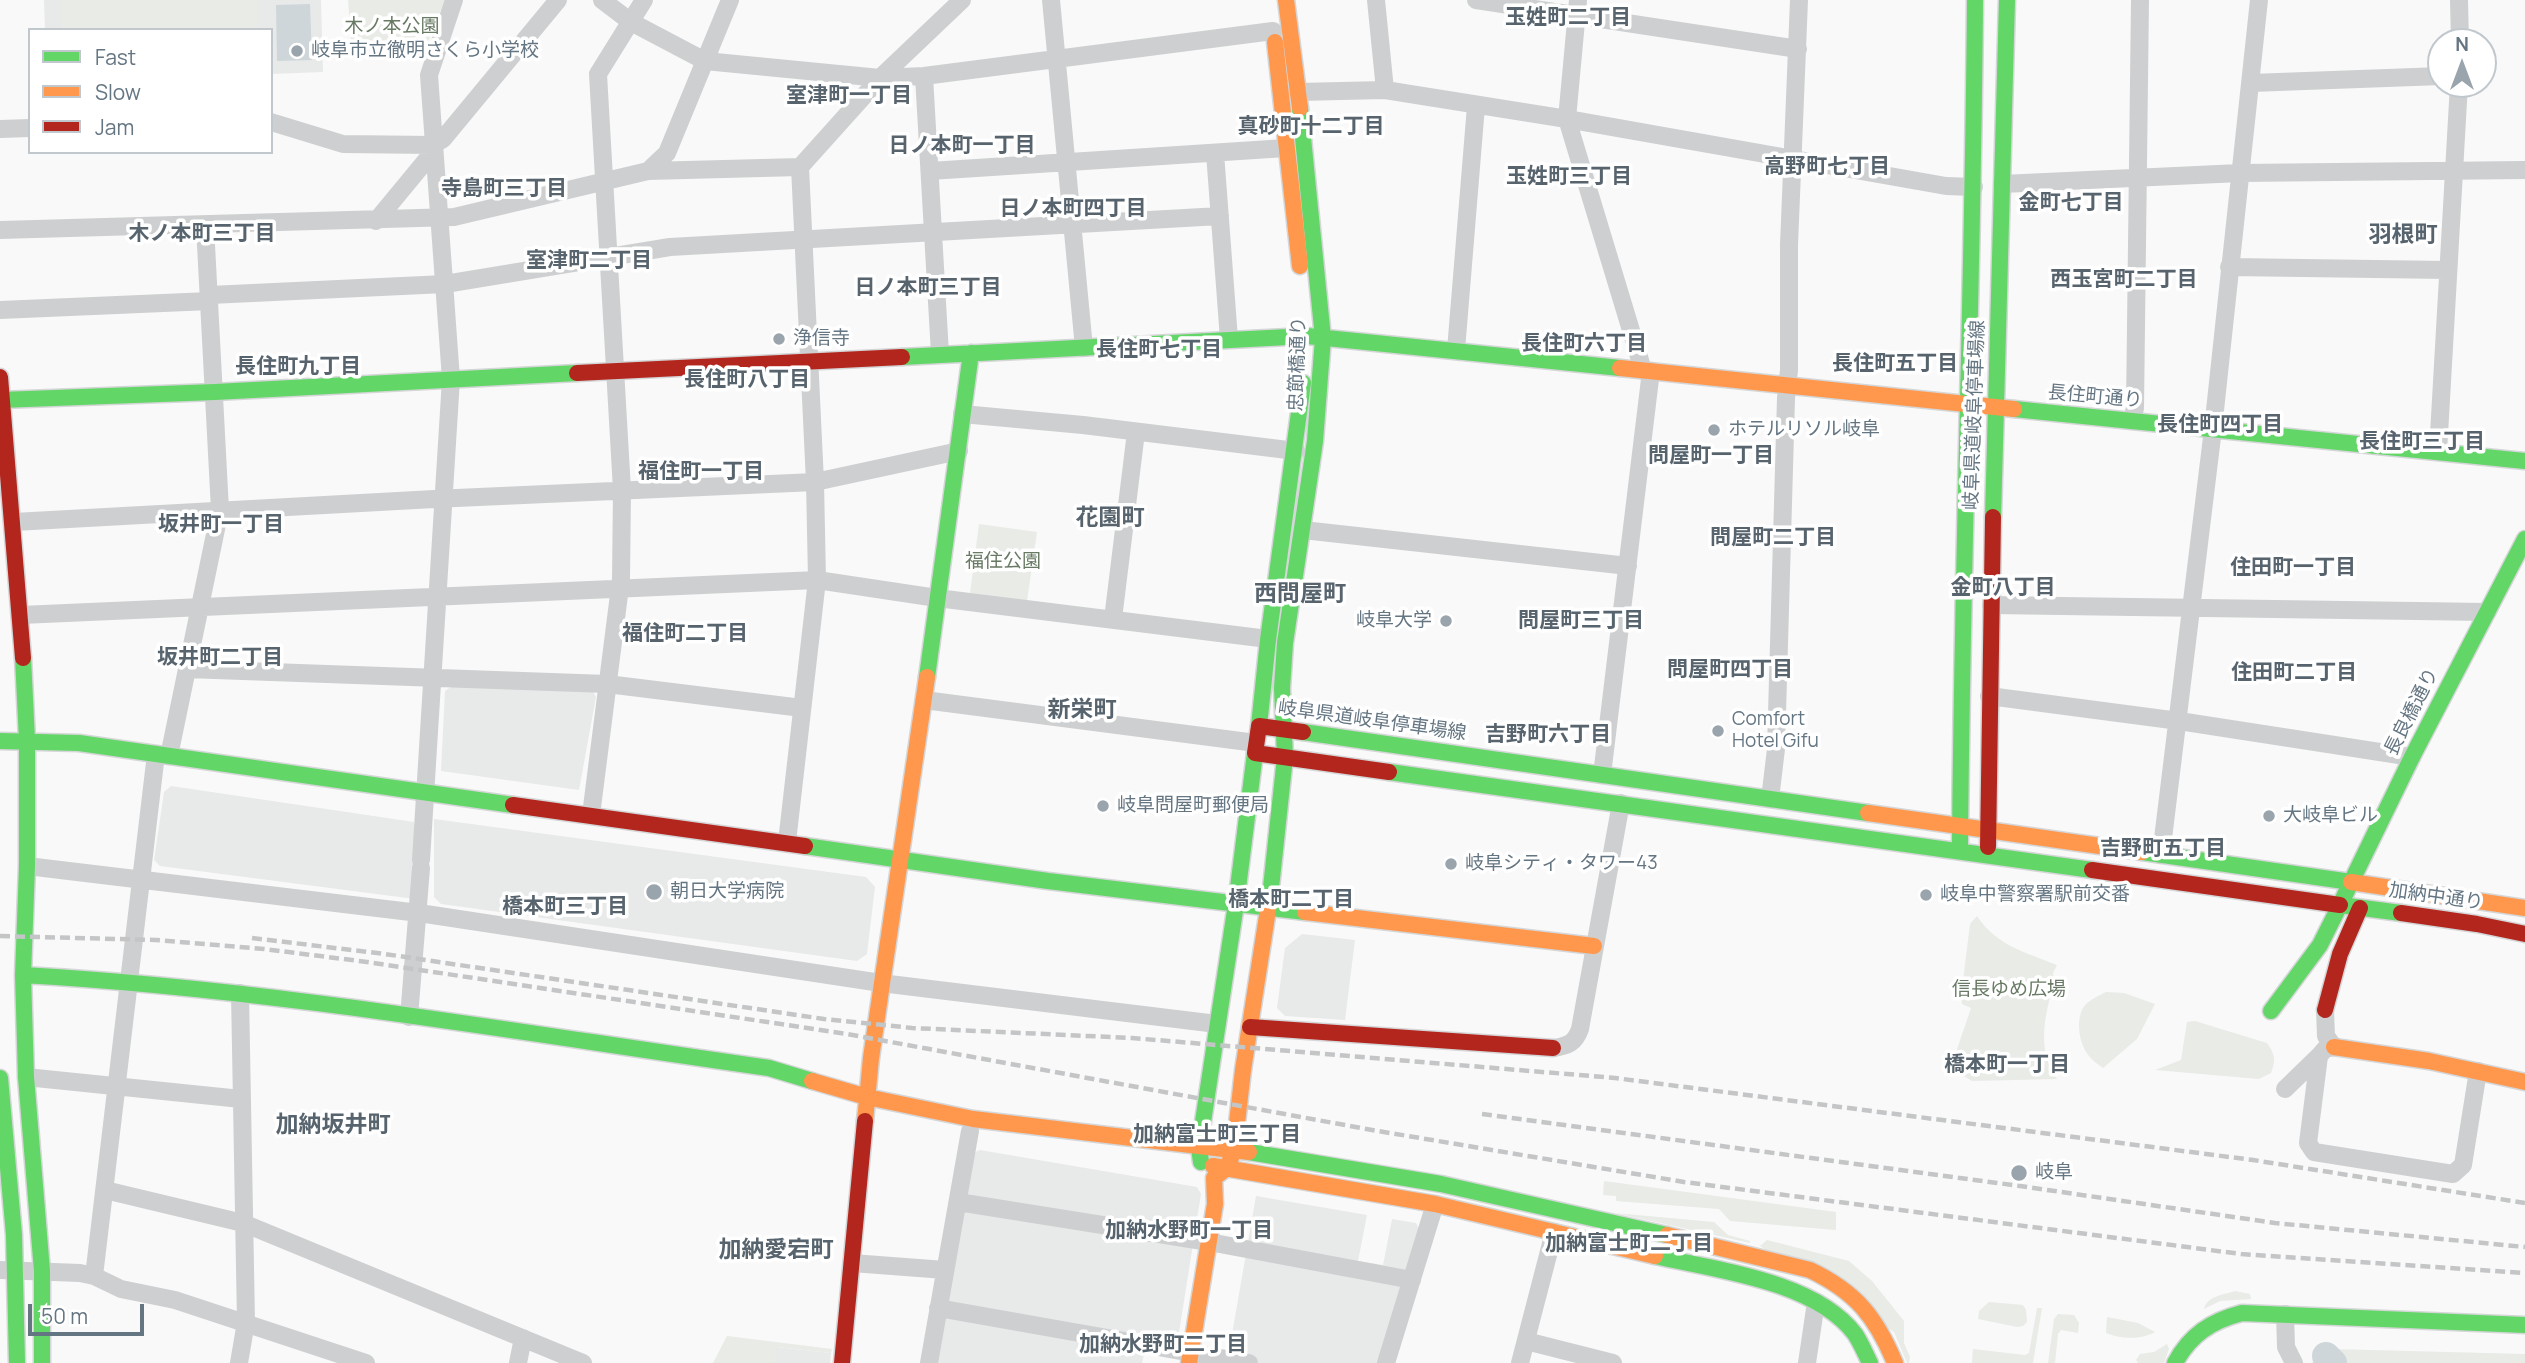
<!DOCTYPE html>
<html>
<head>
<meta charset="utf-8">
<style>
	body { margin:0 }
	#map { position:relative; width:2525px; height:1363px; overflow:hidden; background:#f9f9f9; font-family:Manrope,sans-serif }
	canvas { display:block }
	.legend { position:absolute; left:28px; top:28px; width:245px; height:126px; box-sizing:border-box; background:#fff; border:2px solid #c1c8cd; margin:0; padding:9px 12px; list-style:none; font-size:21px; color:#657683 }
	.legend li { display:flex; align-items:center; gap:14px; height:35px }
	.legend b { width:35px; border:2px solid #c1c8cd }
	.north { position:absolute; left:2427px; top:28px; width:70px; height:70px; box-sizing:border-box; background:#fff; border:2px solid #c1c8cd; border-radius:50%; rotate:0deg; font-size:19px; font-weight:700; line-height:28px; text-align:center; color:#657683 }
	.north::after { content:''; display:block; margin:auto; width:24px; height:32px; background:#99a4ac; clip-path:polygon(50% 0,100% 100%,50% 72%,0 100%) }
	.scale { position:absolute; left:28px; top:1304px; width:116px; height:32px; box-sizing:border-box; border:4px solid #657683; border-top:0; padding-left:9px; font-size:21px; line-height:24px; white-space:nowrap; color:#657683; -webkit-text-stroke:5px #fff; paint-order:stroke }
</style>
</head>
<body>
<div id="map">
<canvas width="2525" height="1363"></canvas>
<ul class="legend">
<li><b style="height:9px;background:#63d668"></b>Fast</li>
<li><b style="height:9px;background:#ff974d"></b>Slow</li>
<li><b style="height:9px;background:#b3261e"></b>Jam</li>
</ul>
<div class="north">N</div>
<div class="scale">50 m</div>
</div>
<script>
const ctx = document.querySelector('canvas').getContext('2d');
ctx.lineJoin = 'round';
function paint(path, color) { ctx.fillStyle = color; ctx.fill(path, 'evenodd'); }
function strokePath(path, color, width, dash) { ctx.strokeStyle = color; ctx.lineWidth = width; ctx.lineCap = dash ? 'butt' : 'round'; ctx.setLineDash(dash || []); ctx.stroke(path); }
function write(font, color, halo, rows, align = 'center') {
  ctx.font = font + ' Manrope,"Noto Sans JP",sans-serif'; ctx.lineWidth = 7; ctx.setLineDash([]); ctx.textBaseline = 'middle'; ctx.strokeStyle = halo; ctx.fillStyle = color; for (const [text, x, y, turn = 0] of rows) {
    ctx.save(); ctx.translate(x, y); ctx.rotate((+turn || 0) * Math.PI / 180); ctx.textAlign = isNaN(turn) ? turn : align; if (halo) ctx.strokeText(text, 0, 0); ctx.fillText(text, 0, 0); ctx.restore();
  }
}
paint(new Path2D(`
	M44,0H321L323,72L271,74V30H45Z
	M452,686L592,690L596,697L579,790L441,771L445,691Z
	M171,786L414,822L415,899L160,866L154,860L164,792Z
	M434,819L866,877L875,887L867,954L857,961L441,904L434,897Z
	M1302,934L1355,940L1345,1020L1285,1016L1277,1008L1285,948Z
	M980,1150L1197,1187L1201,1194L1177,1345L1147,1341L1142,1363H937L973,1153Z
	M1256,1196L1367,1215L1358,1261L1383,1265L1392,1219L1416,1223L1420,1231L1383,1363H1227Z
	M776,1347L831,1353L830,1363H774Z`), '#e8e9e9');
paint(new Path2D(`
	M61,0H257L258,30H62Z
	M348,0H445L423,54L352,55Z
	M979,524L1037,532L1027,601L970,593Z
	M1977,916C1997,946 2025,952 2057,965L2053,973L2054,980C2046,1015 2035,1047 2057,1079L1972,1081L1946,1065L1955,1055L1971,1008L1962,1004L1961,997L1970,924Z
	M2106,992L2124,993L2155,1004L2137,1039L2103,1068C2099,1065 2093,1061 2090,1057C2080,1047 2075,1022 2083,1008C2087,1001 2098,996 2106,992Z
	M2195,1021L2267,1043C2275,1054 2276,1060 2271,1073L2259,1079L2155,1070L2181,1060L2187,1022Z
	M1604,1181L1836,1212V1230L1730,1221L1719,1209L1616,1201V1196L1603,1195Z
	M1615,1213L1714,1222L1728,1235L1750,1241V1243Z
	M1767,1240L1849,1261L1872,1281L1904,1321V1343L1910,1357L1909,1363H1907L1894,1332L1760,1246Z
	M2235,1291L2250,1294L2251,1299L2220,1301L2204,1309C2207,1296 2223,1295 2235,1291Z
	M1989,1302L2023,1305L2026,1310L2027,1322L2023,1326L2017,1327L1978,1319L1979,1311Z
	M2037,1308H2042L2033,1363H1972L1973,1349L2025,1355L2029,1353Z
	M2058,1314L2074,1315L2079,1323L2078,1333L2061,1330L2058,1334L2055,1363H2048L2054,1319Z
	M2107,1317L2138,1323L2155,1332C2141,1340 2120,1339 2106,1333Z
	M727,1336L832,1349L831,1353L777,1347L774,1363H713Z
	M2167,1344L2169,1349L2164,1363H2138L2136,1360L2140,1354L2154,1352Z
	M2332,1349L2525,1354V1363H2311Z`), '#e8ebe6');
paint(new Path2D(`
	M310,4L312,60L277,61L276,5Z`), '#ced6d9');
strokePath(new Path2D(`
	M2326,1356L2333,1363`), '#ced6d9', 28);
const fast = new Path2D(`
	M902,357L1307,336L1620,368
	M0,400L215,392L577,373
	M2014,409L2525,461
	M1993,517L2007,0
	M23,658L27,740V866L23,975L26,1077L42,1271V1363
	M927,677L971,353
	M1259,726L1268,640L1303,383
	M1303,732L1868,813
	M0,741L79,743L513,805
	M1389,772L2092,870
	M1960,845C1962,563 1973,282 1975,0
	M805,846L1048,881L1305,912
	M2142,852L2351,882
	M1270,897L1285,757L1282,688L1285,643L1315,441L1323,338L1300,108
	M2401,913L2340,905L2412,757L2525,539
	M23,975C273,989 521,1033 769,1068L812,1081
	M2271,1011L2320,945L2340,905
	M0,1078L14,1235L17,1363
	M1249,1152L1441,1184L1667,1235
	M1201,1162L1199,1148L1236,904L1255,753
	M1655,1256C1716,1270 1815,1281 1855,1334C1861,1343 1865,1353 1870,1363
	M2175,1363C2190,1335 2211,1321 2242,1313L2525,1325`);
const slow = new Path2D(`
	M1286,0L1300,108
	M1275,42L1300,266
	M1620,368L2014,409
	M1868,813L2142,852
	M2351,882L2525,908
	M1305,912L1594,946
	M2334,1047L2429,1061L2525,1082
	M812,1081L867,1097L973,1119L1249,1152
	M865,1121L871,1058L927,677
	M1213,1166L1435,1204L1655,1256
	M1667,1235L1810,1270C1856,1292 1876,1317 1895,1363
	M1189,1363L1215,1204L1214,1178L1227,1168L1234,1150L1243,1070L1270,897`);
const jam = new Path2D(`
	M577,373L902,357
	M0,377L23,658
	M1303,732L1259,726L1255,753L1389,772
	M513,805L805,846
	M1988,847L1993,517
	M2092,870L2340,905
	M2401,913L2477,924L2525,934
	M2325,1010L2340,954L2360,908
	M1250,1027L1553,1048
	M842,1363L865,1121`);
strokePath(fast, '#d5d6d7', 19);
strokePath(slow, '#d5d6d7', 19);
strokePath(jam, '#d5d6d7', 19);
strokePath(new Path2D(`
	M602,0L631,22L705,61L880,78L924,76L1273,31
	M1051,0L1084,348
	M1376,0L1385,90
	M1476,0L1798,49
	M1578,0L1567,119L1643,370
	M2459,0L2460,42
	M924,76L940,354
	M2251,83L2441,76
	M1298,92L1385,90L1567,119L1946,186L1974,187
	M271,122L343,144L433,145L443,139L558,0
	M0,129L30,128
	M1215,153L1229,339
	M648,171L667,153L730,0
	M930,171L1286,148
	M2002,184L2240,173L2525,170
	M376,221L433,152
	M0,230L454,217L648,171L800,167
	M2229,267L2448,270
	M210,295L445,284L670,247L1220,216
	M0,310L210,301
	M1456,350L1476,106
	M962,414L1083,425L1296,451
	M2132,421L2135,408L2140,0
	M2438,452L2459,84
	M14,522L434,499L815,482L959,451
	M1303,530L1628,566
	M1991,605L2487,612
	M21,615L817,580L937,598L1268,639
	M1113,619L1136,432
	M187,669L607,684L802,708
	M1989,696L2179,721L2412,757
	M924,700L1256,743
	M169,756L220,510L205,226
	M1602,775L1651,371
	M1770,799L1776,749L1786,398L1789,370V245L1799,0
	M591,815L621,579L622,490L598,74L644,0
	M787,842L817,580L815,482L800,167L880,78L962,0
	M2161,855L2213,429L2259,0
	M421,860L451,379L429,75L454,0
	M27,866L419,913L881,983L1217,1024
	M2325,1010L2326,1036L2334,1047L2325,1049L2319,1056L2308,1143L2314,1152L2453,1174L2463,1165L2478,1071
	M409,1017L421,868
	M1553,1048C1568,1046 1575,1043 1580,1029L1621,803
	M26,1077L241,1099
	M2285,1089L2319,1056
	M105,1190L243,1223L583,1363
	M958,1202L1209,1242L1412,1280
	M852,1263L945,1270
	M0,1270L80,1273L94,1276L121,1289L175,1300L366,1363
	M94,1276L156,754
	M938,1308L1249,1363
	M2285,1314L2286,1347L2294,1363
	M1526,1341L1613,1363
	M239,1363L246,1322L240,993
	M518,1363L523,1338
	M929,1363L970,1131
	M1386,1363L1435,1204
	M1520,1363L1554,1232
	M1807,1363L1816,1302`), '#cecfd0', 18);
strokePath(fast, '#63d668', 16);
strokePath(slow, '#ff974d', 16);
strokePath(jam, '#b3261e', 16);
strokePath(new Path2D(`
	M0,936L156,940L264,949L367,962L847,1034L1372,1130L1684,1182L2241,1254L2525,1273
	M252,938L385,954L824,1019L912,1028L1132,1038L1615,1078L2253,1160L2525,1203
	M1482,1114L2020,1186L2275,1223L2525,1247`), '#c3c5c6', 4.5, [10, 5]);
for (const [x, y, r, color] of [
	[297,51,7,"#99a4ac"],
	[779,339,7,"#99a4ac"],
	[1714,430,7,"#99a4ac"],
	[1446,621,7,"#99a4ac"],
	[1718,731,7,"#99a4ac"],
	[1103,806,7,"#99a4ac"],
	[2269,816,7,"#99a4ac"],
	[1451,864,7,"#99a4ac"],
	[654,892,9,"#99a4ac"],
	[1926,895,7,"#99a4ac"],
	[2019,1173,9,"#99a4ac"]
]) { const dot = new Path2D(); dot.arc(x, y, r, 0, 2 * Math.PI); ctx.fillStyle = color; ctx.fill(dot); strokePath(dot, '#fff', 2.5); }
write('19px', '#687a64', '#fff', [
	["木ノ本公園",392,27],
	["福住公園",1003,562],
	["信長ゆめ広場",2009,990]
]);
write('19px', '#657683', '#fff', [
	["岐阜市立徹明さくら小学校",311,51],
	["浄信寺",793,339],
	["ホテルリソル岐阜",1728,430],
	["岐阜大学",1432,621,"right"],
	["Comfort",1732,720],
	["Hotel Gifu",1732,742],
	["岐阜問屋町郵便局",1117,806],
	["大岐阜ビル",2283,816],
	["岐阜シティ・タワー43",1465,864],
	["朝日大学病院",670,892],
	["岐阜中警察署駅前交番",1940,895],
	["岐阜",2035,1173]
], 'left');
write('19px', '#657683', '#fff', [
	["忠節橋通り",1298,364,-88],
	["長住町通り",2095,397,5],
	["岐阜県道岐阜停車場線",1975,415,-88],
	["長良橋通り",2412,712,-63],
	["岐阜県道岐阜停車場線",1372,721,8],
	["加納中通り",2436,897,8]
]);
write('bold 21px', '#57646e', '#fff', [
	["玉姓町二丁目",1568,18],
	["室津町一丁目",849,96],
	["真砂町十二丁目",1311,127],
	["日ノ本町一丁目",962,146],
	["高野町七丁目",1827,167],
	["玉姓町三丁目",1569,177],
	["寺島町三丁目",504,189],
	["金町七丁目",2071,203],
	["日ノ本町四丁目",1073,209],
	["木ノ本町三丁目",202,234],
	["室津町二丁目",589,261],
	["西玉宮町二丁目",2124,280],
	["日ノ本町三丁目",928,288],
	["長住町六丁目",1584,344],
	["長住町七丁目",1159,350],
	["長住町五丁目",1895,364],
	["長住町九丁目",298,367],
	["長住町八丁目",747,380],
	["長住町四丁目",2220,425],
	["長住町三丁目",2422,442],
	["問屋町一丁目",1711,456],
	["福住町一丁目",701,472],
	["坂井町一丁目",221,525],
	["問屋町二丁目",1773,538],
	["住田町一丁目",2293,568],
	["金町八丁目",2003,588],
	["問屋町三丁目",1581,621],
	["福住町二丁目",685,634],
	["坂井町二丁目",220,658],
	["問屋町四丁目",1730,670],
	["住田町二丁目",2294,673],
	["吉野町六丁目",1548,735],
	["吉野町五丁目",2163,849],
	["橋本町二丁目",1291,900],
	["橋本町三丁目",565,907],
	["橋本町一丁目",2007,1065],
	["加納富士町三丁目",1217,1135],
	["加納水野町一丁目",1189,1231],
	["加納富士町二丁目",1629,1244],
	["加納水野町二丁目",1163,1345]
]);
write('bold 23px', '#57646e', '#fff', [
	["羽根町",2403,236],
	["花園町",1110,519],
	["西問屋町",1300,595],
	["新栄町",1082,711],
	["加納坂井町",333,1126],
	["加納愛宕町",776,1251]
]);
</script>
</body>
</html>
